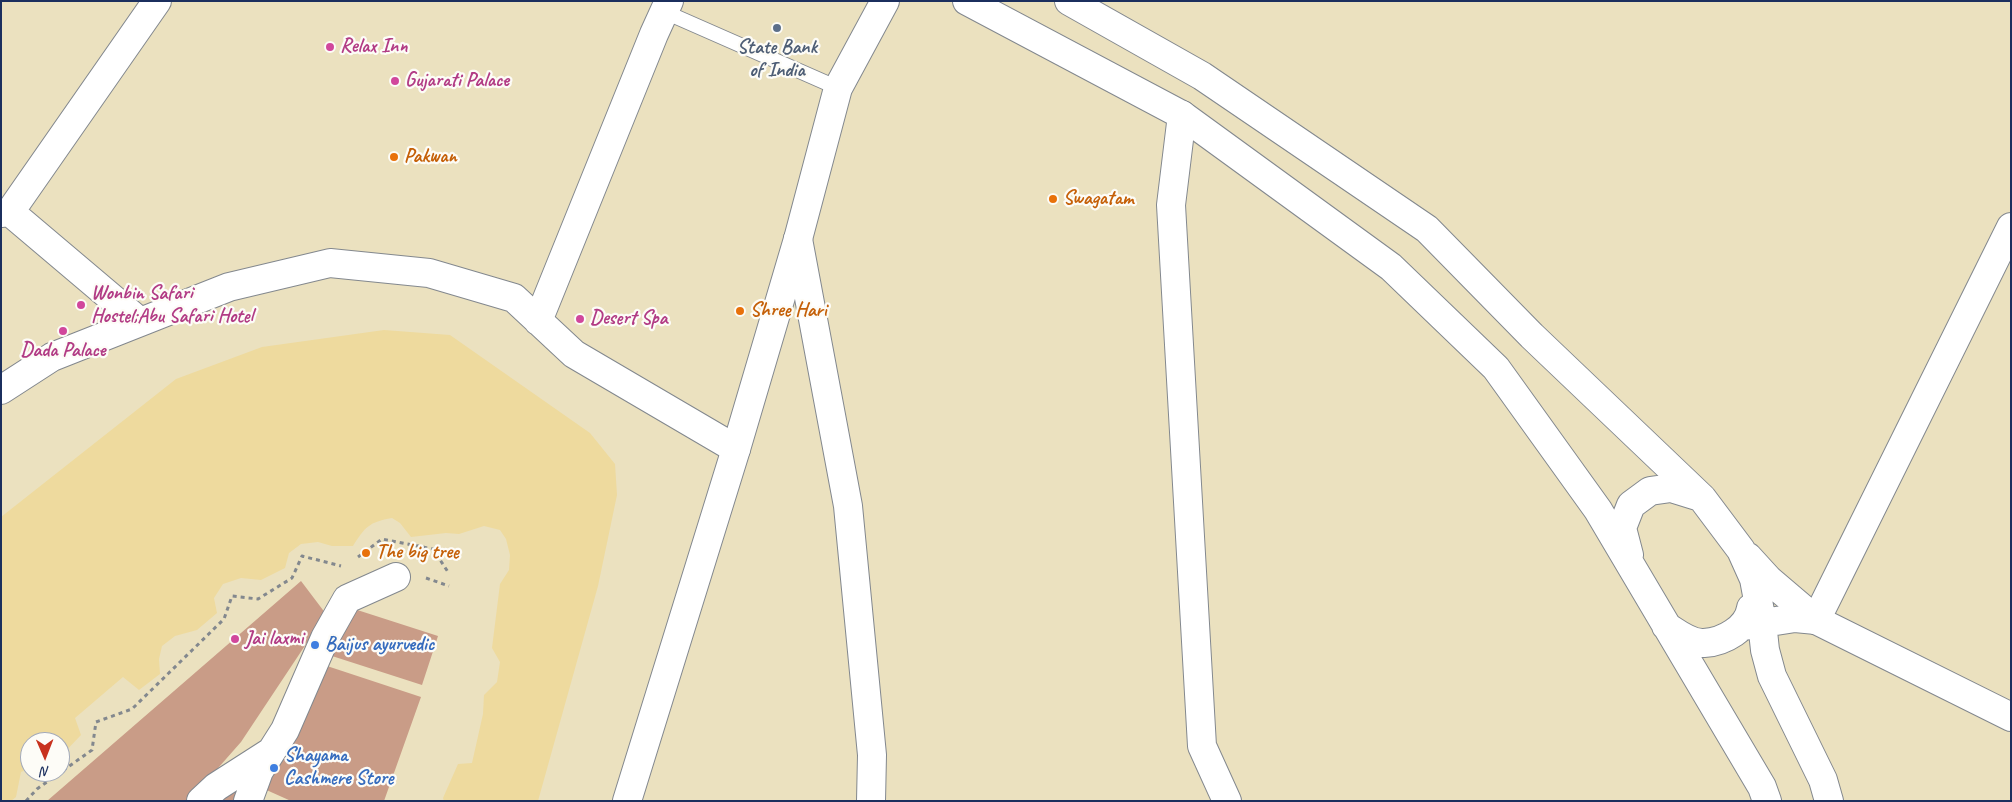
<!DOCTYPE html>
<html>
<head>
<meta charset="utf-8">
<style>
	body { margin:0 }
	#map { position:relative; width:2012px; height:802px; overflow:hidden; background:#ebe1bf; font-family:Caveat,sans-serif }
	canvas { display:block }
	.frame { position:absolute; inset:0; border:2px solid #1b2f5e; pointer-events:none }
	.north { position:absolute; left:20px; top:732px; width:50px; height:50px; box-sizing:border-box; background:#fdfcf7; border:1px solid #a3aaba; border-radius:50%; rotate:179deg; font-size:14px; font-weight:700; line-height:20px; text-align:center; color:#1b2f5e }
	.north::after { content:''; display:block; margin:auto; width:18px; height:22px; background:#c8321e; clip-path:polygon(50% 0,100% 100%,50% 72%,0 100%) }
</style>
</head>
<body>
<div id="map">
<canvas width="2012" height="802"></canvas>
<div class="frame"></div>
<div class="north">N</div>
</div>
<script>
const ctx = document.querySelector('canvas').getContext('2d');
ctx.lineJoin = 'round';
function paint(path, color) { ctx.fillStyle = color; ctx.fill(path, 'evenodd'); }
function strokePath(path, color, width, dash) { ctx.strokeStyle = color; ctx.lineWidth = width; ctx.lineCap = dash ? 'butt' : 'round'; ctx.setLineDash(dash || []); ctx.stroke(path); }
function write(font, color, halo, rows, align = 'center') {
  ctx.font = font + ' Caveat,sans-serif'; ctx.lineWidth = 4.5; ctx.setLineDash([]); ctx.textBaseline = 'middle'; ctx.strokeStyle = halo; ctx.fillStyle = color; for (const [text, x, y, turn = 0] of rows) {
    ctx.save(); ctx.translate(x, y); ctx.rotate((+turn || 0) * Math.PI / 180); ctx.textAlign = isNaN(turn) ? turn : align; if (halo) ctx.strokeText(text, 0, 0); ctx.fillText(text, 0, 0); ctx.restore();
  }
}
paint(new Path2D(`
	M384,330L450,335L590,433L615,464L617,495L598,586L538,801H444L443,798L458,764L472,763L483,714L484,695L497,682L500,662L492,648L500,584L509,570L510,555L506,539L500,530L484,526L459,534L446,533L411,537L400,523L392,518C369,522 365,527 353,546H332L318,542L301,544L289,553L285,568L261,580L241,578L223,584L214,598L217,613L197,630L175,636L162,646L159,659L160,674L139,690L123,677L75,718L81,735L60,757V742H30V768L21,772L16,797L11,801H1V517L176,379L262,347Z`), '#eeda9e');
paint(new Path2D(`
	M301,581L326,614L241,742L189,801H47Z
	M348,607L438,636L422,685L332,656Z
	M324,665L421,697L384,801H291L262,788Z
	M230,787L240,794L237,801H215Z`), '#c99c87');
const service = new Path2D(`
	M665,12L838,88`);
const minor = new Path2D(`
	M1182,115L1171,205L1202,746L1227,801
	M10,212L157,1
	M1,213L10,212L140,322
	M798,239L848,506L872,755L871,801
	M538,321L654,34L669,1
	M1,390L52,357L229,287L330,263L429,273L514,298L574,354L736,449
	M1816,620L2011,227
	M201,801L216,787L269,753
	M248,801L259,771L285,730L325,638L347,599L396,577`);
const tertiary = new Path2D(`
	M1816,620L2011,717
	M627,801L736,449L798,239L838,88L885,1`);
const secondary = new Path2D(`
	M967,1L1182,115L1391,267L1496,368L1598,510L1762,787L1767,801
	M1069,1L1202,76L1427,229L1532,336L1702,498L1741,550L1754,579L1762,622L1765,650L1772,676L1823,780L1829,801
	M1629,555L1622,528L1631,505L1650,491L1671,488L1700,497
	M1666,626C1677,633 1690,644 1704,643C1724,642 1748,628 1751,608
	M1744,626L1795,618L1816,620L1769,580L1748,557`);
strokePath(service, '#83888e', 16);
strokePath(minor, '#83888e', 30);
strokePath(tertiary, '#83888e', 30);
strokePath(secondary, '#83888e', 30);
strokePath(new Path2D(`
	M358,557L382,539L433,549L448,572
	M426,578L449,586
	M26,801L37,789L92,750L96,722L132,709L224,619L232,596L258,599L292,578L302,556L341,566`), '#83888e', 3, [4, 4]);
strokePath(service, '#fff', 14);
strokePath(minor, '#fff', 28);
strokePath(tertiary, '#fff', 28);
strokePath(secondary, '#fff', 28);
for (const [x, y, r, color] of [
	[777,28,5,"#5c6f8a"],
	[330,47,5,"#d1479c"],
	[395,81,5,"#d1479c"],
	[394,157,5,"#e8710a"],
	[1053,199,5,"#e8710a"],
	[81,305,5,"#d1479c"],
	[740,311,5,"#e8710a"],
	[580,319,5,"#d1479c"],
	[63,331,5,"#d1479c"],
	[366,553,5,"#e8710a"],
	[235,639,5,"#d1479c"],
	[315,645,5,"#3f7fe0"],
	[274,768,5,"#3f7fe0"]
]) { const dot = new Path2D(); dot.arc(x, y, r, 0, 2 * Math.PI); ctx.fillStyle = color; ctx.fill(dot); strokePath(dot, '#fdfcf7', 2); }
write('bold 20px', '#b23c85', '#fdfcf7', [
	["Relax Inn",340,47],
	["Gujarati Palace",405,81],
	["Wonbin Safari",91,294],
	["Hostel;Abu Safari Hotel",91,317],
	["Desert Spa",590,319],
	["Dada Palace",63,351,"center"],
	["Jai laxmi",245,639]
], 'left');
write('bold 20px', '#4e5e75', '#fdfcf7', [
	["State Bank",777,48],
	["of India",777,71]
]);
write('bold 20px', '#c56008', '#fdfcf7', [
	["Pakwan",404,157],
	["Swagatam",1063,199],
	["Shree Hari",750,311],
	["The big tree",376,553]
], 'left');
write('bold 20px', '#366cbe', '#fdfcf7', [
	["Baijus ayurvedic",325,645],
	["Shayama",284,756],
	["Cashmere Store",284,779]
], 'left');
</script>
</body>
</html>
